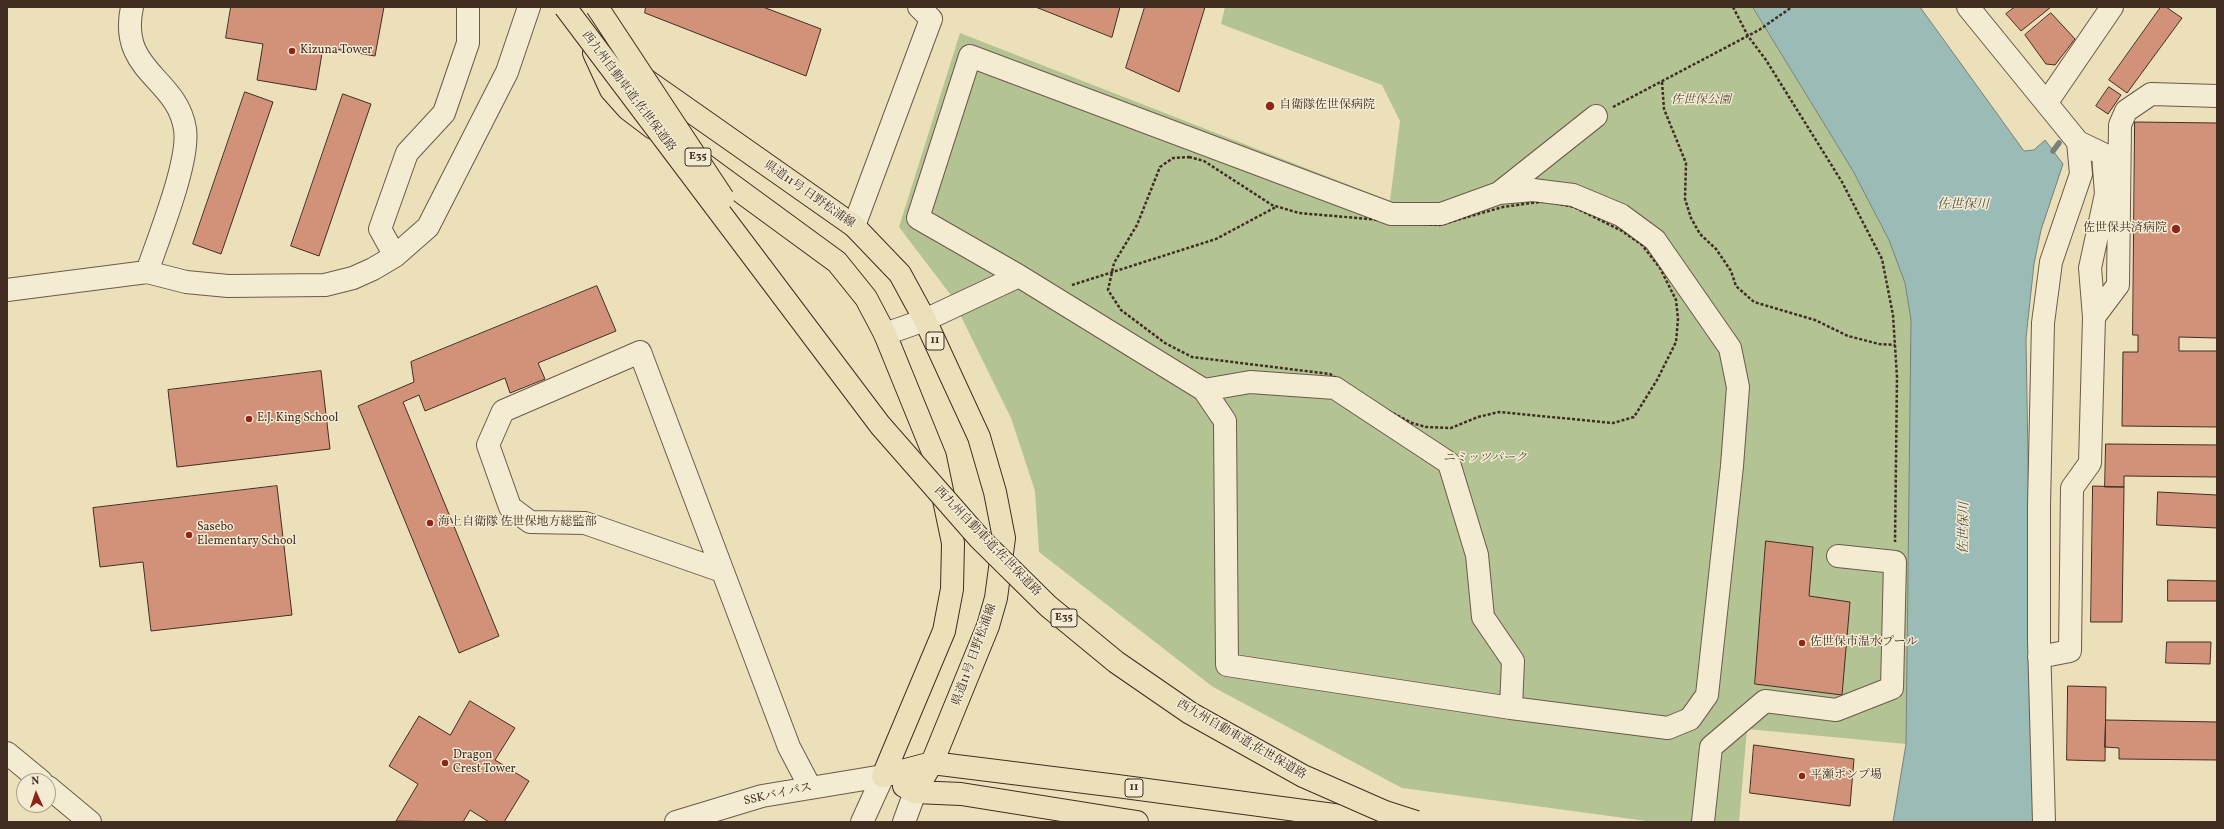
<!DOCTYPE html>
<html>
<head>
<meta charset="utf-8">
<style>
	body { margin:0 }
	#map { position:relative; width:2224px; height:829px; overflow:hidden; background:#ece0ba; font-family:Vollkorn,serif }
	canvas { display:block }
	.frame { position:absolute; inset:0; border:8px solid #422d23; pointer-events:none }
	.north { position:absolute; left:16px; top:773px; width:40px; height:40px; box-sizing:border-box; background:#f3ebd2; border:1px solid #ac9f8c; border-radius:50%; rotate:357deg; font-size:11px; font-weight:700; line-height:16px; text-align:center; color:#422d23 }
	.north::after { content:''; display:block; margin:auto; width:14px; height:18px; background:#8f2418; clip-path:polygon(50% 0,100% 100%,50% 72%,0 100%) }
</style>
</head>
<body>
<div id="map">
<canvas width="2224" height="829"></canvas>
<div class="frame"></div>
<div class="north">N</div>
</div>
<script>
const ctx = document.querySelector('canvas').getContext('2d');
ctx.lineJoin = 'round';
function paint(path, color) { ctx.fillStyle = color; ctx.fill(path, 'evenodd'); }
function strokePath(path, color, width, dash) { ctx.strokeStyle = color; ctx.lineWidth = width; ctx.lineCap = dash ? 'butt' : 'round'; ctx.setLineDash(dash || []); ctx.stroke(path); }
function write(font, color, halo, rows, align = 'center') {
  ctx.font = font + ' Vollkorn,"Noto Serif JP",serif'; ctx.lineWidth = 3; ctx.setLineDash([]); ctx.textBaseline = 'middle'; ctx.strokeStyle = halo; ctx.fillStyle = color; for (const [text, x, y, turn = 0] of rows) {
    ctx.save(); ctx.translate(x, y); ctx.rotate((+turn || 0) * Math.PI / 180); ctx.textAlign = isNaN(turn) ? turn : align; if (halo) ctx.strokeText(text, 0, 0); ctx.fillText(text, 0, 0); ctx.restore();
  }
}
paint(new Path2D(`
	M1225,7H1753L1853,171L1889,240L1905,283L1911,320L1906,744L1747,729L1739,822H1654L1402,788L1213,687L1039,552L1035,491L1011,418L950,294L899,227L960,33L1390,201L1400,121L1382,85L1221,24Z`), '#b4c393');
const water = new Path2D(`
	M1753,7H1920L2024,151L2034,150L2045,140L2063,164L2041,230L2034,264L2026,338L2034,822H1893L1906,744L1911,320L1905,283L1889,240L1853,171Z`);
paint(water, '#9abbb6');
strokePath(water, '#77827b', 1);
strokePath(new Path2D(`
	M2053,151L2059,143`), '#77827b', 5.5);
const building = new Path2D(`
	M231,7H384L375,56L323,47L316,90L257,80L263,44L226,38Z
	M646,7H763L821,29L806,76L645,13Z
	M1036,7H1120L1112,37Z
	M1145,7H1205L1179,92L1126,68Z
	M2015,7H2051L2021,31L2006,14Z
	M2161,7H2166L2182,18L2127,93L2109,80Z
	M2051,13L2075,39L2055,65L2046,64L2025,35Z
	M2109,87L2121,95L2108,114L2096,106Z
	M245,92L273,102L221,254L193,244Z
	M343,94L371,104L319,256L291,246Z
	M2135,122L2217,123V338L2179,337V351H2217V427L2122,426L2123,352H2138V335H2133Z
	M597,286L616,331L538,363L545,379L510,393L505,378L425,411L419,395L403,402L499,636L459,653L358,406L414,382L411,362Z
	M321,371L330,449L177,467L168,390Z
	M2106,444L2217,445V477L2124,476V487H2105Z
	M277,486L292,615L151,631L143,562L100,567L93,508Z
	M2093,486L2124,487L2122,622H2091Z
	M2158,492L2217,495V528L2157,525Z
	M1766,541L1813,547L1809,596L1850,602L1842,695L1755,684Z
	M2168,580L2217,581V601H2168Z
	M2167,642H2211L2210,664L2166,663Z
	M2068,686L2106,687L2105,761L2067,760Z
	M470,701L515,728L495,760L529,781L504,822H489L470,810L463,822L396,821L418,784L389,766L419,716L450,735Z
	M2106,720L2217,722V760L2119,759V748L2105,747Z
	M1754,745L1854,759L1850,806L1750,793Z`);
paint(building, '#d2927a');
strokePath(building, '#422d23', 1);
const minor = new Path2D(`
	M132,7C118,72 177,77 185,129C190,161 158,239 147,272
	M1968,7L2078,142L2081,174L2051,262L2043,323L2039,506V641L2044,822
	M2047,102L2112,7
	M1499,193L1533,190L1573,195L1621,215L1655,240L1730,348L1738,387L1732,466L1707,695L1690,719L1668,728L1511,708L1513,661L1483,617L1477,555L1449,463L1335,388L1250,382L1204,390L1019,276L918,218L970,56L1391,214H1441L1499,193L1596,116
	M854,226L931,19L919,7
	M395,256L380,229L407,153L444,113L468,43V7
	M7,290L147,272L186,282L228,286L325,285L353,278L373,269L395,256L428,227L507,72L529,7
	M2094,317L2118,285L2120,125L2126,111L2151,94L2217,96
	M885,334L925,320L1019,276
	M1204,390L1225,421L1227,665L1511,708
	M722,571L585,523L530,522L510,507L488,445L503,411L640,352L789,747L810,787
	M2039,657L2070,651L2072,488L2090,463L2094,317L2090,268L2106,194L2103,154L2078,142
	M7,753L41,781
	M48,787L90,822
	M676,822L762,796L883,776
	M862,822L883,776
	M904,822L915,792
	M1703,822L1711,747L1765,701L1836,710L1892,688L1895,562L1838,556`);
const major = new Path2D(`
	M594,53L611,90L628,109L653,128
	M646,80L854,226L900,274L925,320L979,437L995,492L1004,538L996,598L988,626L932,763L915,792
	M699,161L837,262L866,298L885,334L935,457L953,543L952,589L944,631L883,776
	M883,776L932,763L1117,786L1386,822
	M904,786L915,792L961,794L1137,822`);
strokePath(minor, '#6c5a49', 24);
strokePath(major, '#422d23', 24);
strokePath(new Path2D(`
	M1733,7L1748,36L1766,60L1842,182L1882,259L1893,315L1897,377L1895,542
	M1662,82L1664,109L1686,163L1685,199L1691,218L1700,234L1716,249L1731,271L1736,286L1754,302L1815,320L1848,336L1879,344L1895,345
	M1613,107L1759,30L1792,7
	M1189,157L1204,161L1272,205L1299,213L1439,225L1503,207L1546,201L1574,207L1622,231L1642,245L1660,268L1676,300L1678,319L1676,342L1657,380L1634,417L1613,423L1499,412L1478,417L1451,428L1426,427L1412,423L1369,401L1330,374L1192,357L1165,343L1121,310L1108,290L1114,263L1137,225L1160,167L1173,158Z
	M1072,285L1216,239L1276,207`), '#422d23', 2.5, [3, 2]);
strokePath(minor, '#f3ebd2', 22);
strokePath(major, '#ece0ba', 22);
const highwayBridge = new Path2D(`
	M565,7L880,425L980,539L1048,606L1116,662L1190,713L1303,776L1385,812L1416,822
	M597,7L723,198`);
strokePath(highwayBridge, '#422d23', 24, []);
strokePath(highwayBridge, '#ece0ba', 22);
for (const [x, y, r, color] of [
	[292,51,4,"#8f2418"],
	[1270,106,5,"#8f2418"],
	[2176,229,5,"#8f2418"],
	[249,419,4,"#8f2418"],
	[430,523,4,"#8f2418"],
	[189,535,4,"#8f2418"],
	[1802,643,4,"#8f2418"],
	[445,763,4,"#8f2418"],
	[1802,776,4,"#8f2418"]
]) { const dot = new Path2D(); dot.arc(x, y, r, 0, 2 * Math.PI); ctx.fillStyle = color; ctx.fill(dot); strokePath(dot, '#f3ebd2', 1.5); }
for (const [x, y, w] of [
	[698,157,26],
	[935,341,18],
	[1064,618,26],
	[1134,788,18]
]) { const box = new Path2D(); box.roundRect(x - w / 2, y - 9, w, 18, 3); ctx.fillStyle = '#f3ebd2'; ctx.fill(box); strokePath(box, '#422d23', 1); }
write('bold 11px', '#422d23', null, [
	["E35",698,157],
	["11",935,341],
	["E35",1064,618],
	["11",1134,788]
]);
write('12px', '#422d23', '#f3ebd2', [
	["Kizuna Tower",300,51],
	["自衛隊佐世保病院",1279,106],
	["佐世保共済病院",2167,229,"right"],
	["E.J. King School",257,419],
	["海上自衛隊 佐世保地方総監部",438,523],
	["Sasebo",197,528],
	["Elementary School",197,542],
	["佐世保市温水プール",1810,643],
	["Dragon",453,756],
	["Crest Tower",453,770],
	["平瀬ポンプ場",1810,776]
], 'left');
write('12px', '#422d23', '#f3ebd2', [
	["西九州自動車道;佐世保道路",628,92,53],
	["県道11号 日野松浦線",809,195,35],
	["西九州自動車道;佐世保道路",987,542,46],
	["県道11号 日野松浦線",975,655,-70],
	["西九州自動車道;佐世保道路",1241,740,30],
	["SSKバイパス",778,795,-12]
]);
write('italic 12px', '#594b39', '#f3ebd2', [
	["佐世保公園",1701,101],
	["ニミッツパーク",1485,459]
]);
write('italic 13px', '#585048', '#f3ebd2', [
	["佐世保川",1963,206],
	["佐世保川",1965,528,-89]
]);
</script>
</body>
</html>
